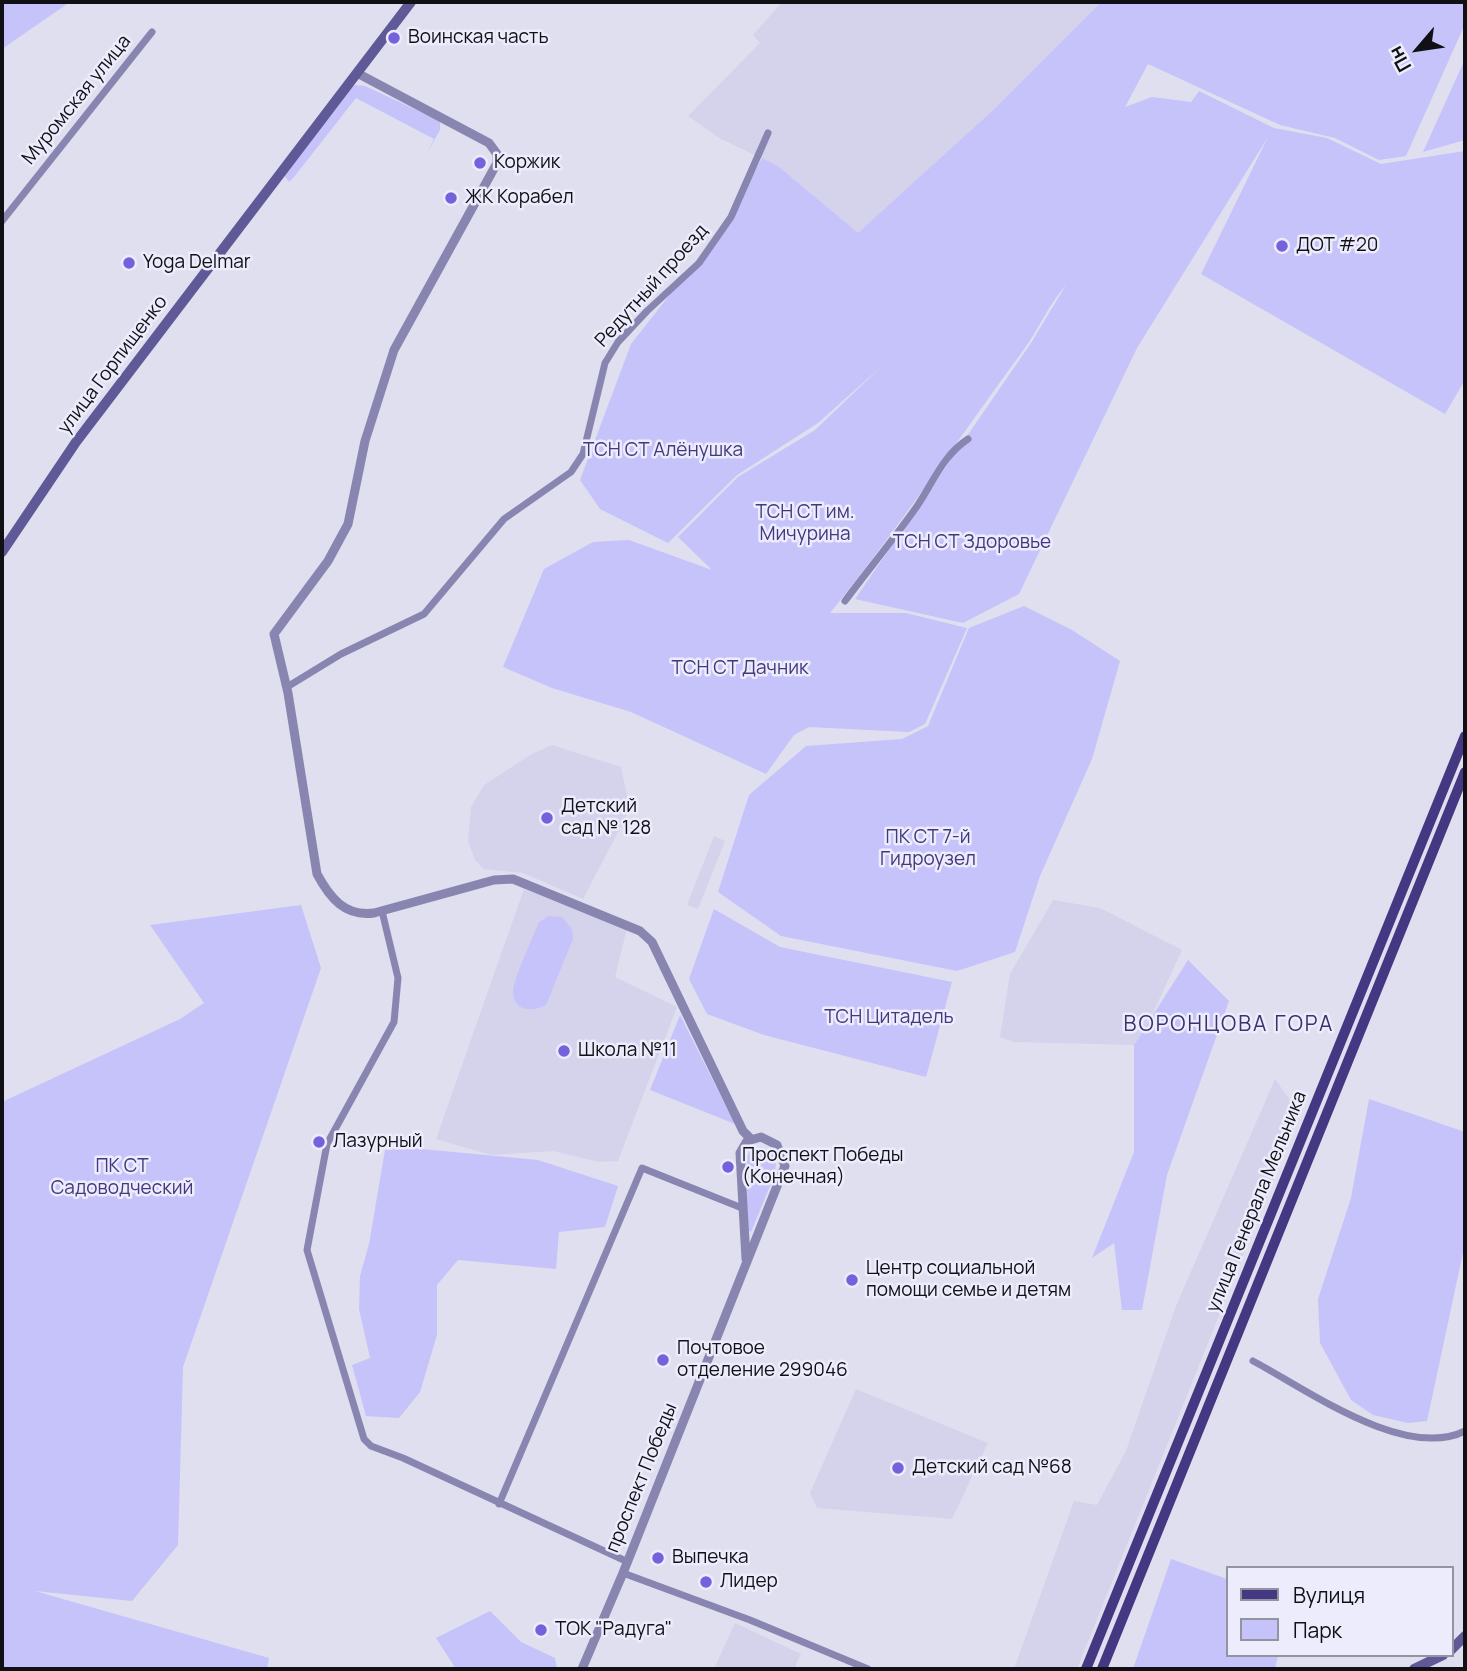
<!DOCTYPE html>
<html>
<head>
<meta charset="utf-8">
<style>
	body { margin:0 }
	#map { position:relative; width:1467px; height:1671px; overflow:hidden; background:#dfdfef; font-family:Manrope,sans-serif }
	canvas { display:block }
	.frame { position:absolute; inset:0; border:4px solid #101015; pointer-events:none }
	.legend { position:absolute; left:1226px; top:1566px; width:228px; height:91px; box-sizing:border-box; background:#ececfd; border:2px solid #9494a0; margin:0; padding:9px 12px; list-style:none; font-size:21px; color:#101015 }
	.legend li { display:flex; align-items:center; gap:14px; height:35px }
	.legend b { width:35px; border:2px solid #9494a0 }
	.north { position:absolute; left:1383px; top:14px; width:70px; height:70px; -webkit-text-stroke:5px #ececfd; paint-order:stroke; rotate:241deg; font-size:19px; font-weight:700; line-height:28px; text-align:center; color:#101015 }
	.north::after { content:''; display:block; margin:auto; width:24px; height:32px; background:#101015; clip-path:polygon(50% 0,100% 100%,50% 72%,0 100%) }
</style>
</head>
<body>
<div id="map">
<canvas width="1467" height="1671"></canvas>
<div class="frame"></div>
<ul class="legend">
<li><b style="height:9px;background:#443883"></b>Вулиця</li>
<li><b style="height:19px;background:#c5c3fa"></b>Парк</li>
</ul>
<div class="north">Пн</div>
</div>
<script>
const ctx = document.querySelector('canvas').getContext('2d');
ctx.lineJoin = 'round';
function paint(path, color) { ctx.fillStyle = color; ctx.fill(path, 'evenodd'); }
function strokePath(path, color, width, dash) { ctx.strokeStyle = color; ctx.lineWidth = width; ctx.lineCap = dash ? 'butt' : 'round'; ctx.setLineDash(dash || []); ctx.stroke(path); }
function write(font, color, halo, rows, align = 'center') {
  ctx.font = font + ' Manrope,sans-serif'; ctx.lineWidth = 5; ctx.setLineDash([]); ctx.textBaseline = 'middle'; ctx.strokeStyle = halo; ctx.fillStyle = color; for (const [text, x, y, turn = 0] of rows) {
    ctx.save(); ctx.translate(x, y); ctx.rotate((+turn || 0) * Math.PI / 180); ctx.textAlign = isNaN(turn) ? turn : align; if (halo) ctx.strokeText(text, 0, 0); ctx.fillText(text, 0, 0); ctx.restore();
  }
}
paint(new Path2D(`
	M782,2H1101L991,112L858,234L778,166L721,139L688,116L760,43L753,35Z
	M552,745L621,767L630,809L583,899L523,873L484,869L475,860L468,841L471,807L484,785L532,754Z
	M714,836L725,841L698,909L687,905Z
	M524,889L627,928L615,977L677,1007L618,1161L599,1162L553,1151L491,1155L436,1139Z
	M1053,900L1100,908L1182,950L1151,1017L1134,1045L1014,1042L1000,1037L1010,974Z
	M1275,1079L1300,1114L1077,1669H1014L1074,1501L1097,1505L1126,1451L1176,1306Z
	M856,1389L988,1443L952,1519L817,1508L810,1493Z
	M735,1623L801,1654L794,1669H714Z`), '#d4d3eb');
paint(new Path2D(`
	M2,2H70L2,49Z
	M1101,2H1465V24L1406,156L1379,160L1335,138L1280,125L1148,64L1125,107L1152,97L1191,102L1199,91L1274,128L1327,138L1381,164L1465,151V380L1445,414L1201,274L1268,137L1137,348L1019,594L963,623L855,599L1031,343L1066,285C1048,305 1038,331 1022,352C958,439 898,529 830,613H906L967,628L925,724L909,732L809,727L794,735L766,774L631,712L552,688L503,667L544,569L593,542L629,540L712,570L678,537L738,477L815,430L883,365L818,423L737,475L668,543L600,509L580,480L631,344L731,217L762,158L778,166L858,233L991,112Z
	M1465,59V140L1423,152Z
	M356,85L365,86L440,121V130L426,155L434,139L356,98L294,177L289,182L284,175L349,87Z
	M1024,606L1072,630L1120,661L1092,759L1040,876L1015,952L957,971L781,936L718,892L749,795L806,746L902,739L928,726L969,628Z
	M301,905L321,968L183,1367L178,1545L132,1601L35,1591L269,1658L267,1669H2V1102L180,1019L204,1003L150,925Z
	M714,909L780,947L952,982L926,1077L764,1035L707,1014L689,979Z
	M549,916L562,917L572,929L573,939L546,1005C533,1012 513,1012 513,991C514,978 533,937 539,922Z
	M1188,960L1229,1001L1167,1175L1142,1310H1122L1114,1243L1092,1258L1134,1152V1045Z
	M680,1015L735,1124L650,1090Z
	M1369,1099L1465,1132V1243L1427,1421L1408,1423L1373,1415L1351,1400L1320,1343L1318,1299L1351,1198Z
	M761,1147L772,1153L776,1160L775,1174L751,1232L748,1230L745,1162L750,1150Z
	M411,1148L538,1160L618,1186L605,1227L559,1232L556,1269L458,1260L437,1285V1335L420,1392L399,1418L366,1416L352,1365L370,1358L359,1309L360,1276L369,1244L385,1150Z
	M1171,1559L1227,1579V1655H1278L1275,1669H1133Z
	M490,1611L521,1642L555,1658L557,1669H456L436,1638Z`), '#c5c3fa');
strokePath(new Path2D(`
	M2,221L152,32
	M845,601C868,570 893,540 915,509C932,485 942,456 968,439
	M287,687L341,654L424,614L504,519L571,472L583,454L605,363L618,342L647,311L699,263L731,217L768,133
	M382,911L398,978L394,1022L327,1144L307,1250L364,1439L371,1446L403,1458L628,1562
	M1253,1361C1306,1389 1405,1461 1465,1431
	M499,1504L642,1168L742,1208
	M623,1573L750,1620L868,1669`), '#8886b1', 7);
strokePath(new Path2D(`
	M357,73L489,143L497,154V163L394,350L365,441L348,524L328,561L274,634L288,693L317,874C330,898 345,917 374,913L494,880L513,879L640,931L652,942L743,1131L751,1139
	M582,1669L623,1573L785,1166L777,1145L761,1137L747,1141L740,1153L746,1259`), '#8886b1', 9);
strokePath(new Path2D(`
	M2,552L76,442L411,2
	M1451,1650L1465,1636
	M1414,1669L1443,1655`), '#5f5997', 10);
strokePath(new Path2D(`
	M1086,1669L1465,736
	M1102,1669L1465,772`), '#443883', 10);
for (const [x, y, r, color] of [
	[394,38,7,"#7661dc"],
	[480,163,7,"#7661dc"],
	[451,198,7,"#7661dc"],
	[1282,246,7,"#7661dc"],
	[129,263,7,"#7661dc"],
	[547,818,7,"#7661dc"],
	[564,1051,7,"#7661dc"],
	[319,1142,7,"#7661dc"],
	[728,1167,7,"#7661dc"],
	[852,1280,7,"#7661dc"],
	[663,1360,7,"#7661dc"],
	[898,1468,7,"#7661dc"],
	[658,1558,7,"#7661dc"],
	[706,1582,7,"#7661dc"],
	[541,1630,7,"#7661dc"]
]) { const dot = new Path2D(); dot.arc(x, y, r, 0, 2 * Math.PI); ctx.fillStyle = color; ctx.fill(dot); strokePath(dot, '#ececfd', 2.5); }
write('19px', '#101015', '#ececfd', [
	["Воинская часть",408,38],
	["Коржик",494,163],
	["ЖК Корабел",465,198],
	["ДОТ #20",1296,246],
	["Yoga Delmar",143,263],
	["Детский",561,807],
	["сад № 128",561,829],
	["Школа №11",578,1051],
	["Лазурный",333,1142],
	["Проспект Победы",742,1156],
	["(Конечная)",742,1178],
	["Центр социальной",866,1269],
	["помощи семье и детям",866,1291],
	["Почтовое",677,1349],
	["отделение 299046",677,1371],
	["Детский сад №68",912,1468],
	["Выпечка",672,1558],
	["Лидер",720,1582],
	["ТОК \"Радуга\"",555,1630]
], 'left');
write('19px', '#101015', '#ececfd', [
	["Муромская улица",77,100,-51],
	["Редутный проезд",652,286,-48],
	["улица Горпищенко",113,365,-53],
	["улица Генерала Мельника",1257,1202,-68],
	["проспект Победы",642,1478,-68]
]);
write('19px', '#43387d', '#ececfd', [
	["ТСН СТ Алёнушка",663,451],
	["ТСН СТ им.",805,513],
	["Мичурина",805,535],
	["ТСН СТ Здоровье",972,543],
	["ТСН СТ Дачник",740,669],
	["ПК СТ 7-й",928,838],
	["Гидроузел",928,860],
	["ТСН Цитадель",889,1018],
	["ПК СТ",122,1167],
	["Садоводческий",122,1189]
]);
ctx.letterSpacing = '2px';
write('21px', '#3a316d', '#ececfd', [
	["ВОРОНЦОВА ГОРА",1229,1025]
]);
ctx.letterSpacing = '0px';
</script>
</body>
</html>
